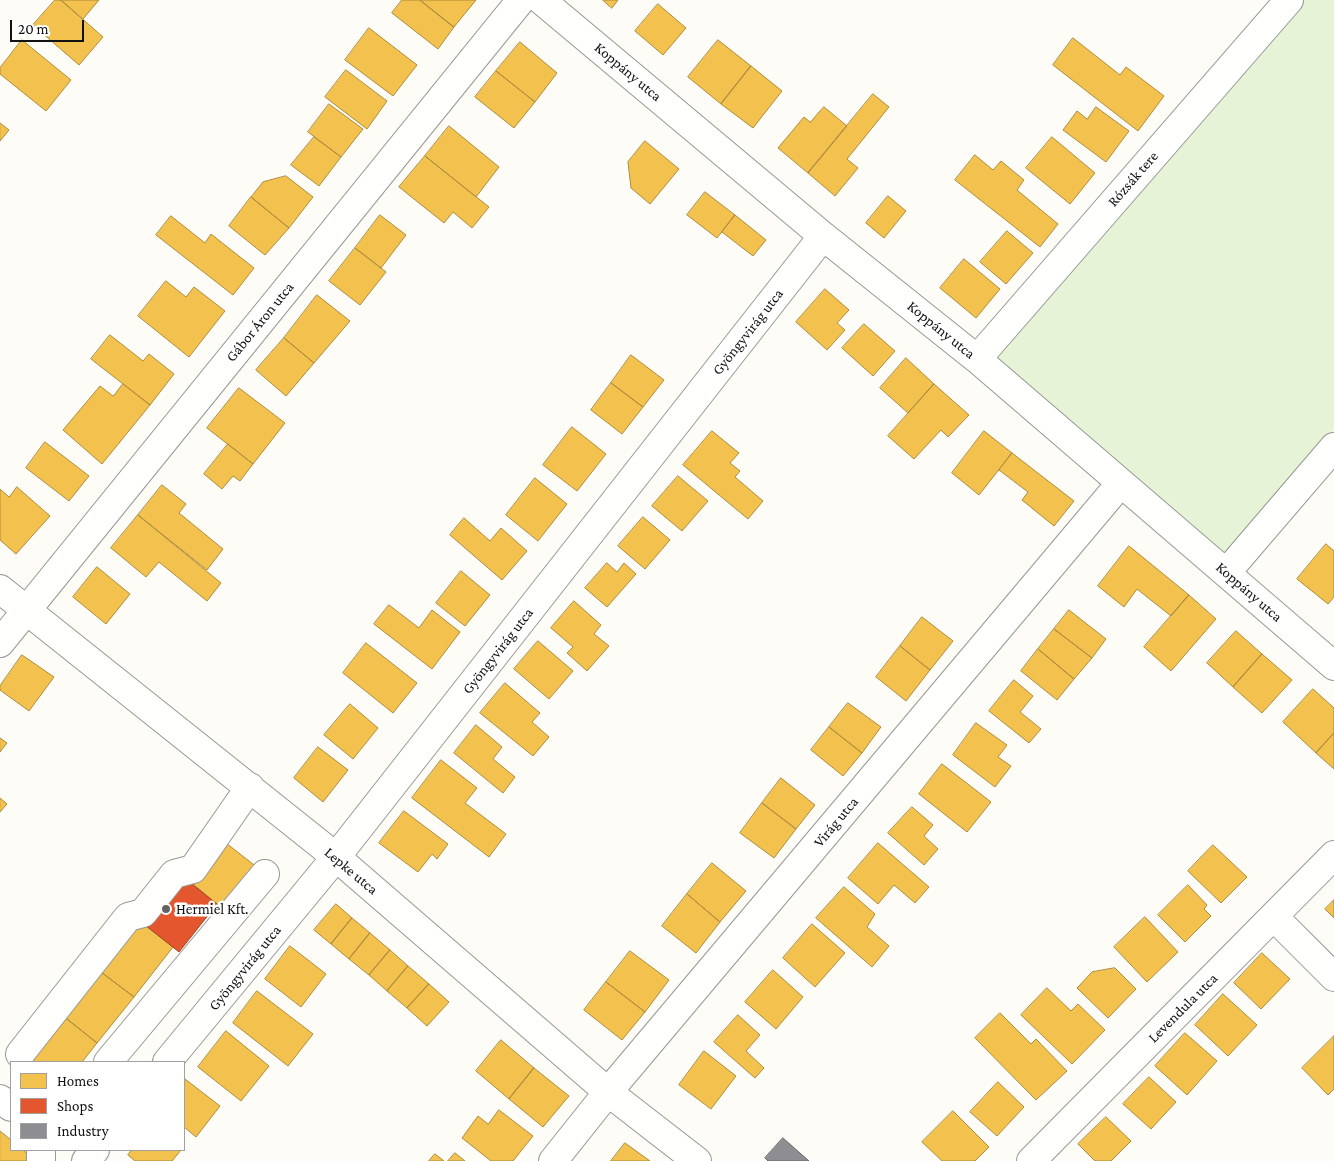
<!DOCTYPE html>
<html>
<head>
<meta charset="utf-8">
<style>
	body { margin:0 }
	#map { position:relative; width:1334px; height:1161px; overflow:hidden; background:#fdfcf7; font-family:"Crimson Pro",serif }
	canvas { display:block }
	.legend { position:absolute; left:10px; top:1061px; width:175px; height:90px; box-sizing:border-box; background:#fff; border:1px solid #a0a0a0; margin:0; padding:6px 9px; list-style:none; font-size:15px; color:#111 }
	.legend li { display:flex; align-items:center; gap:10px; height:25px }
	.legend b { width:25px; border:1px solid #a0a0a0 }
	.scale { position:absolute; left:10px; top:20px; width:74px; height:22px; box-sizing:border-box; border:2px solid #111; border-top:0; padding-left:6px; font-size:15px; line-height:18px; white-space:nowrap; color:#111; -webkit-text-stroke:4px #fff; paint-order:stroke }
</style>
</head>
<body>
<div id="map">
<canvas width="1334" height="1161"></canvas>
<ul class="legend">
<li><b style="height:14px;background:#f2c14e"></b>Homes</li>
<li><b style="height:14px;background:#e4572e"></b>Shops</li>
<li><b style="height:14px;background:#8d8d92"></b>Industry</li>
</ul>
<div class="scale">20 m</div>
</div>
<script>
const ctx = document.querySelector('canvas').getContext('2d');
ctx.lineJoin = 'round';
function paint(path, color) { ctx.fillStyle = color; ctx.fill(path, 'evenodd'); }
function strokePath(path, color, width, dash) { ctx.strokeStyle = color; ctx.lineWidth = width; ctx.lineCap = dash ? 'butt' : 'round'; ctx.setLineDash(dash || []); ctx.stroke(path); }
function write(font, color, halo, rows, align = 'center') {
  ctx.font = font + ' "Crimson Pro",serif'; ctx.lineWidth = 5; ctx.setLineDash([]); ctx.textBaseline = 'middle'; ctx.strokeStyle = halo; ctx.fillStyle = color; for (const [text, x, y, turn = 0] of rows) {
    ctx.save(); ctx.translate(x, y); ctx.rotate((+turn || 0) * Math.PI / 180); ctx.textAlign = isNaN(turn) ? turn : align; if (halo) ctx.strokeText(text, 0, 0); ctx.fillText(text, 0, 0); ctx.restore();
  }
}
paint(new Path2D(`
	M1304,0H1334V430L1225,558L991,357Z`), '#e7f3d7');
const homes = new Path2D(`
	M55,0H61L103,37L79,65L33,25Z
	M61,0H99L83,19Z
	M402,0H420L454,27L438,49L392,13Z
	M420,0H476L454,27Z
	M603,0H618L612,8Z
	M658,4L686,28L663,55L635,31Z
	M369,28L417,65L393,96L345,60Z
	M1073,38L1120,75L1126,67L1164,96L1138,131L1053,65Z
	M22,40L71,80L46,111L0,74V68Z
	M718,40L751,66L721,104L688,77Z
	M520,42L557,73L535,102L496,71Z
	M751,66L782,91L753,128L721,104Z
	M346,70L387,101L367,129L325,97Z
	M496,71L535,102L514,128L475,97Z
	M873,94L889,107L847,159L858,168L835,196L808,173Z
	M329,104L363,129L341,157L308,132Z
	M824,107L847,126L808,173L778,148L804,117L810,122Z
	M1096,107L1129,131L1106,162L1063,130L1077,111L1087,119Z
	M0,123L9,130L0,141Z
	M449,126L499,167L476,197L425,156Z
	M314,137L341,157L319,186L291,165Z
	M1052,137L1095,173L1070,204L1026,168Z
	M645,141L679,169L650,204L631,188L628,162Z
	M975,155L993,170L1001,161L1024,180L1017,190L1058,224L1040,247L955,180Z
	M425,156L489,207L472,228L453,212L444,223L399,187Z
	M286,176L313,197L289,228L251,197L263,182Z
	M705,192L735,215L717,238L687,215Z
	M888,196L906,211L884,238L866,223Z
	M251,197L289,228L265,255L229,226Z
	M380,215L406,235L381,268L355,248Z
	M735,215L766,240L753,256L722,232Z
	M171,216L205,243L211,234L254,268L233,295L156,235Z
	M1007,231L1033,253L1006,284L980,262Z
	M355,248L386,272L360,305L329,281Z
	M964,259L1000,289L976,318L940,288Z
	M166,281L186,297L194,287L225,311L189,357L138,316Z
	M825,289L849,310L837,323L845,330L827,350L796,322Z
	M317,295L350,321L314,363L284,338Z
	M864,324L895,351L873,376L842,348Z
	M110,335L143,361L149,354L174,374L150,405L91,359Z
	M284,338L314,363L286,396L256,370Z
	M631,355L664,380L643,407L611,383Z
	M906,358L934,384L908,413L880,388Z
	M611,383L643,407L622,434L591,410Z
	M123,384L150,405L102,464L63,430L100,386L113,396Z
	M934,384L969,415L948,437L941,430L914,459L888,436Z
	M239,388L285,423L253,464L207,428Z
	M572,427L606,454L577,491L543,465Z
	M712,431L739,453L730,463L740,471L735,477L763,501L748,519L683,465Z
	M984,431L1012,453L979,495L952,473Z
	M45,442L89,476L69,501L26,468Z
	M228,444L253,464L240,481L233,476L222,489L204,474Z
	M1012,453L1074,501L1054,526L1022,500L1028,492L999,470Z
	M678,476L708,501L682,531L652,506Z
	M535,478L567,504L538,541L506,515Z
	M162,485L186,504L179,513L223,549L207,570L138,515Z
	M17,487L50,516L16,554L0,540V489L9,497Z
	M138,515L221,583L207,601L159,562L146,577L111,548Z
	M643,517L670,540L645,569L618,546Z
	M464,518L490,541L501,528L527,551L502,580L450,535Z
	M1326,544L1334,551V597L1328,604L1297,579Z
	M1129,546L1189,595L1171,616L1137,589L1124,607L1098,586Z
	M607,563L617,572L624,563L636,574L607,607L585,588Z
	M97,567L130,594L106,624L73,597Z
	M461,571L490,595L465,626L436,603Z
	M1189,595L1216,619L1171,671L1144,647Z
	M574,601L601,625L594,634L609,646L587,671L567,653L573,647L551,628Z
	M389,605L419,628L432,610L460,632L432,669L374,624Z
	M1069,610L1106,639L1092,658L1054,629Z
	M922,617L953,641L930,670L900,646Z
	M1054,629L1092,658L1074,679L1038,649Z
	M1236,631L1262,654L1233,687L1207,663Z
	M538,641L573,671L549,699L514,669Z
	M366,643L417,683L393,713L343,673Z
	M900,646L930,670L906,701L876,677Z
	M1038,649L1074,679L1057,700L1021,671Z
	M1262,654L1292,680L1262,713L1233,687Z
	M22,655L54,677L29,711L0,690V686Z
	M1014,680L1033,696L1020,712L1041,729L1029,743L989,711Z
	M505,683L540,713L532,722L549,737L533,756L480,713Z
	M1313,689L1334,708V733L1316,753L1283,722Z
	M848,703L881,727L862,753L829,727Z
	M350,704L378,728L353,759L324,735Z
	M976,723L1007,745L998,757L1011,766L995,787L953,755Z
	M476,725L502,747L493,759L515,777L503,793L454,753Z
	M829,727L862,753L843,776L811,750Z
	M1334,733V769L1316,753Z
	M0,738L7,743L0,752Z
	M318,747L348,770L323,802L294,778Z
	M441,760L477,788L465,803L506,834L489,857L412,798Z
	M942,764L991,802L967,832L919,794Z
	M781,778L815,805L796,829L762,803Z
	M0,798L7,804L0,812Z
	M762,803L796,829L774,858L740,833Z
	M912,807L933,825L924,836L938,849L924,865L888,833Z
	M404,811L448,844L437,859L432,854L418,872L379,843Z
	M226,843L258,868L224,910L193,884Z
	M878,843L929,887L915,903L894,885L878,904L848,878Z
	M1213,845L1247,877L1221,903L1188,871Z
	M712,863L746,891L720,922L687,894Z
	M1188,885L1207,905L1204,909L1211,916L1185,942L1158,915Z
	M844,887L875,914L867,927L889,946L872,967L816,918Z
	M687,894L720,922L696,953L662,926Z
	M1334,900V918L1325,909Z
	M336,904L352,918L331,944L314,930Z
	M1145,917L1178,952L1147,982L1114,947Z
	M352,918L370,933L349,959L331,944Z
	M137,919L173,947L134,997L97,969Z
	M812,924L845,953L815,987L783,958Z
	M370,933L390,950L369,975L349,959Z
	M290,946L326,974L301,1007L265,979Z
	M390,950L408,966L387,991L369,975Z
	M630,951L669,980L645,1012L606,982Z
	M1262,953L1290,979L1261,1009L1234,983Z
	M408,966L429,984L407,1008L387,991Z
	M1115,968L1136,989L1108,1018L1077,988L1092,972Z
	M97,969L134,997L97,1043L62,1015Z
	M773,970L803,997L776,1029L745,1002Z
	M606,982L645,1012L622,1040L584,1010Z
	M429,984L449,1002L427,1026L407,1008Z
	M1047,988L1071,1011L1078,1004L1105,1030L1072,1064L1021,1015Z
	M257,991L313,1034L288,1066L233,1023Z
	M1223,994L1257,1025L1228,1056L1195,1025Z
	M1000,1013L1031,1044L1036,1039L1067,1071L1036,1100L975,1038Z
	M62,1015L97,1043L82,1062H24Z
	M738,1015L760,1035L746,1051L764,1068L755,1078L714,1042Z
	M226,1031L269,1066L241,1101L198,1067Z
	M1185,1033L1217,1061L1187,1095L1155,1066Z
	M1334,1036V1089L1328,1095L1302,1068Z
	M501,1040L534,1068L509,1099L476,1071Z
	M704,1051L736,1076L711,1109L679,1085Z
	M534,1068L569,1096L543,1127L509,1099Z
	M1149,1077L1176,1102L1151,1129L1123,1104Z
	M185,1079L220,1106L196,1137L184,1127Z
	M998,1082L1024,1107L997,1136L970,1112Z
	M499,1110L533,1136L513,1161H491L462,1138L478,1116L488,1124Z
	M953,1111L989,1147L975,1161H942L922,1142Z
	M1106,1117L1131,1141L1111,1161H1095L1078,1144Z
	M0,1131L11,1140V1150H23L30,1156L26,1161H0Z
	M625,1143L650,1161H611Z
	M132,1150H181L172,1161H135L128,1155Z
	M455,1153L465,1161H448Z
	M435,1154L444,1161H429Z`);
paint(homes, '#f2c14e');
strokePath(homes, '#ae8c3c', 1);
const shops = new Path2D(`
	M183,877L217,904L179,952L145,925Z`);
paint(shops, '#e4572e');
strokePath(shops, '#a54225', 1);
const industry = new Path2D(`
	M783,1138L809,1161H768L765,1158Z`);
paint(industry, '#8d8d92');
strokePath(industry, '#68686b', 1);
const minor = new Path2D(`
	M541,0L823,236L977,359L1334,666
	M977,359L1289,0
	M1226,573L1334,447
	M0,589L336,857L608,1092L697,1161
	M0,643L521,0
	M1274,917L1334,977
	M20,1054L128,917L143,913L174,874L193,869L250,787
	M108,1062L265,874
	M167,1062L336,857L823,236
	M0,1099L11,1107
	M41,1161V1150
	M86,1161L95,1150
	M553,1161L608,1092L1120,484
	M1031,1161L1334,855`);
strokePath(minor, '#979795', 30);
strokePath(minor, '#fffffe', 28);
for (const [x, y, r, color] of [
	[166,909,5,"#646362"]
]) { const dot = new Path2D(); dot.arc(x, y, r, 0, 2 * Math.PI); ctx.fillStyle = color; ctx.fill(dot); strokePath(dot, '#fff', 2); }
write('15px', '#111', '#fff', [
	["Koppány utca",628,72,40],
	["Rózsák tere",1133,179,-49],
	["Gábor Áron utca",260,322,-51],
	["Koppány utca",941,330,39],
	["Gyöngyvirág utca",748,332,-52],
	["Koppány utca",1249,592,41],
	["Gyöngyvirág utca",498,651,-52],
	["Virág utca",836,822,-50],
	["Lepke utca",351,871,40],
	["Gyöngyvirág utca",245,968,-51],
	["Levendula utca",1183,1008,-45]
]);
write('15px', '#111', '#fff', [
	["Hermiel Kft.",176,909]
], 'left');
</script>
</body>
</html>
